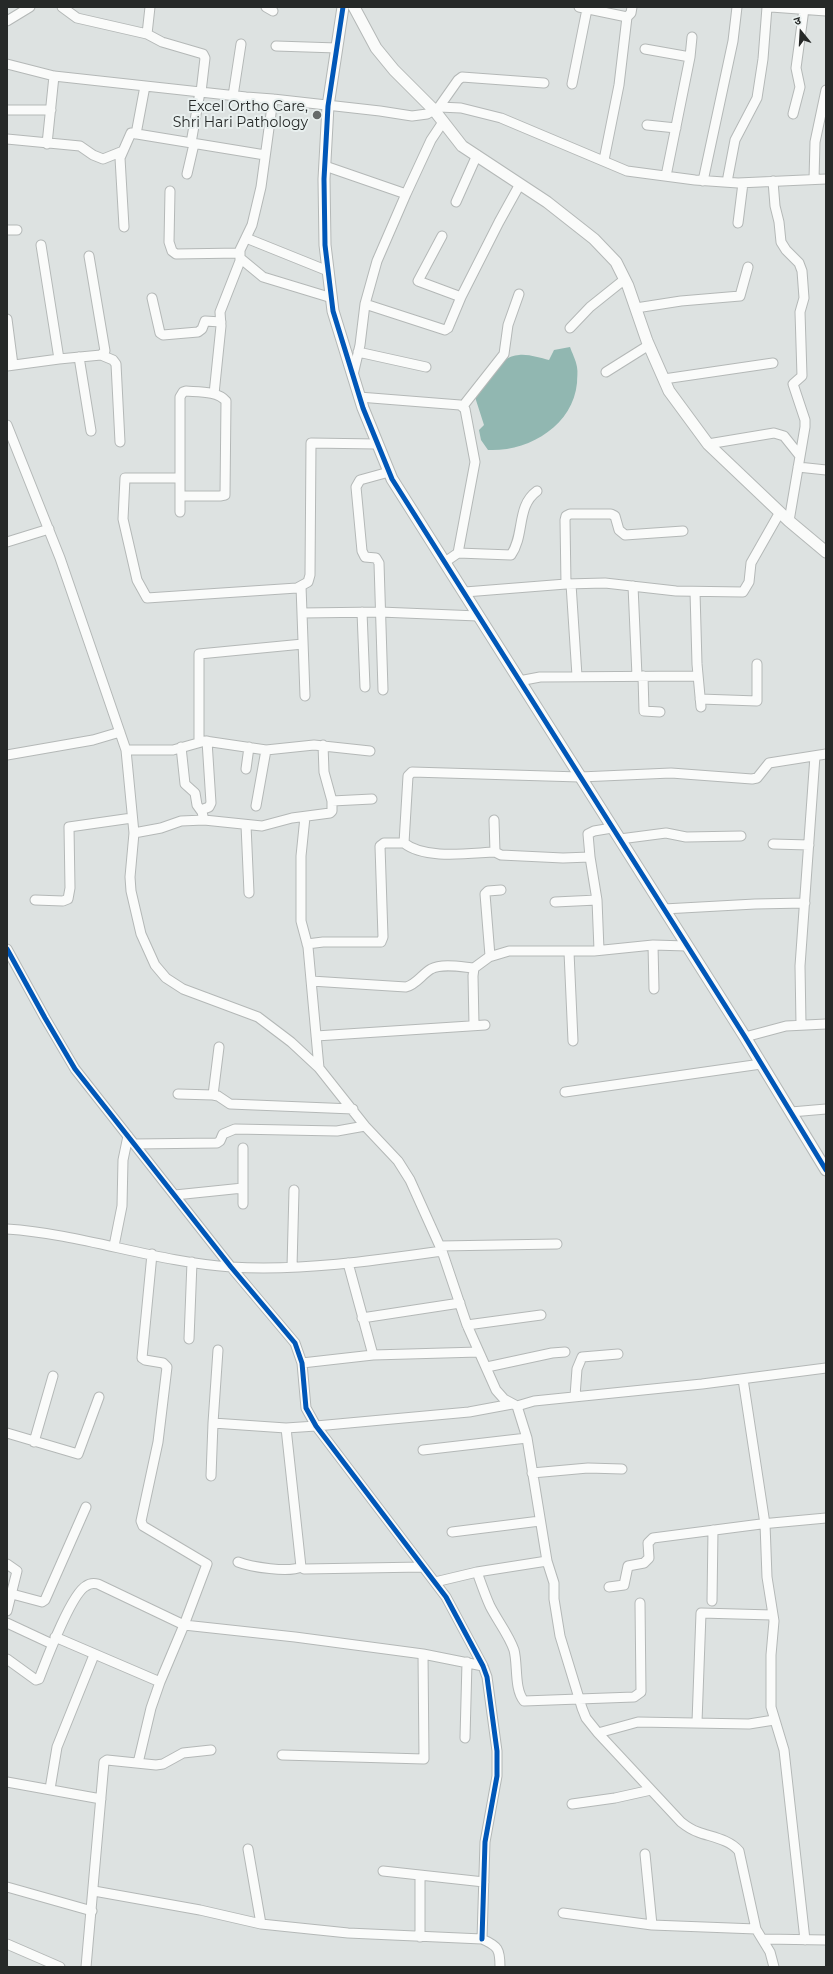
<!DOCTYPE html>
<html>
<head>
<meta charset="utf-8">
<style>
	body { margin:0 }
	#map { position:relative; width:833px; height:1974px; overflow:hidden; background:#dde2e1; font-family:Montserrat,"Noto Sans Devanagari",sans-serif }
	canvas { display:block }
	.frame { position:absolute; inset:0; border:8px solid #262928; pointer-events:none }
	.north { position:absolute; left:781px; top:12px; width:40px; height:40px; -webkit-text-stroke:3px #e9f0ef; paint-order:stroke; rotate:342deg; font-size:11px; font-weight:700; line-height:16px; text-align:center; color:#262928 }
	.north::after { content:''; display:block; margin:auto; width:14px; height:18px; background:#262928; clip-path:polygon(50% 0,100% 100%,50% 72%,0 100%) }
</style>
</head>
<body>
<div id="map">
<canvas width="833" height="1974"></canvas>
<div class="frame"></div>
<div class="north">उ</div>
</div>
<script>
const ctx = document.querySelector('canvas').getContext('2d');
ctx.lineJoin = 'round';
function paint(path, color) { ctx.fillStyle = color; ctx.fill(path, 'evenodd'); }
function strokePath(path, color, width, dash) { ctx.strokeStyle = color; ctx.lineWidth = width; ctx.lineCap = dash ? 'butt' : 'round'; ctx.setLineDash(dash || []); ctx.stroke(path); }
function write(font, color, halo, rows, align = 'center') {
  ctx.font = font + ' Montserrat,sans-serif'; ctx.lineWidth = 4; ctx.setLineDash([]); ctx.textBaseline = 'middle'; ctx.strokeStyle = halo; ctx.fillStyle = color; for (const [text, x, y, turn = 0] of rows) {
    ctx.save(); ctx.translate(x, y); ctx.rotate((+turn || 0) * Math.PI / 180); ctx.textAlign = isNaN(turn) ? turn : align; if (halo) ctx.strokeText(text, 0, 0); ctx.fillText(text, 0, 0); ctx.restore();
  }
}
paint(new Path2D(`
	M570,347C572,353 576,360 577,367C578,372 577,378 577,383C573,426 528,452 488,450L481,440L479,430L484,425L475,397C486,382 498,356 519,355C529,354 540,358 549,360L554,350Z`), '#91b7b1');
const minor = new Path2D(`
	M62,7L77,18L147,34L162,42L203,54L205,58L201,92
	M266,7L273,11
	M579,7L627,17L631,13L632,7
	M771,7L826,11
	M7,21L30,7
	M147,34L150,7
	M276,46L337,48
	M645,49L690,57
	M7,64L54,76L246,97L273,99L380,111L412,116L427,114L439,107L461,108L501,118L627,171L695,180L738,183L826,179
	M572,84L587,9
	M233,96L241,44
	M439,107L458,80L462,77L544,83
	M7,110H51
	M793,114L800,87L796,68L804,9
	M647,125L676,128
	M136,134L145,86
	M7,139L80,146L93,155L103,159L123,151
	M191,143L200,92
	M47,144L54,76
	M604,160L619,85L627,17
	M325,166L406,194
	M187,174L194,144
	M666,176L690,57L692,37
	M814,179L815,142L826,90
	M703,181L733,41L737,7
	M773,181L775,206L779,222L781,242L786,250L799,263L802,271L804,298L800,312L802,376L793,384L805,420V427L789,521
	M727,182L735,140L757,98L763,59L767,7
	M170,191L169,242L172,251L176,254L240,253
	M456,202L477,155
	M738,223L743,183
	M124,227L120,158L131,133L265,155
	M7,230H17
	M442,236L418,281L461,297L499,222L520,184
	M246,238L328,271
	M41,245L59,359
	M240,258L263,277L332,298
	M152,298L160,333L163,335L198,332L202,329L205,321L221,322
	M365,304L445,330L448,328L461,297
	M636,308L681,301L740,296L748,267
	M7,319L13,365
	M570,328L590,307L625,279
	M358,352L426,367
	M101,355L113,360L116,364L120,442
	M79,357L91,431
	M7,366L59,359L101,355L105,351L89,256
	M606,372L649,345
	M353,375L360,345L365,304L377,261L406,194L431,140L443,122
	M664,379L773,363
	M214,394L221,326L220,312L240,261V250L252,225L261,187L273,99
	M359,397L460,405L465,409L475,462L458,553L445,562
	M463,406L504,354L508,325L519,294
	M7,425L60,558L126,750L134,833L130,877L131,891L141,934L155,965L166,978L183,989L258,1017L291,1042L319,1068L365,1126L398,1161L410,1180L442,1251
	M708,444L774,433L784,436L800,456
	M798,467L826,470
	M180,478H125L123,519L137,580L147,598L297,588L308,582L310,575L311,443L377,444
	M180,496H220L225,495L226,401C218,391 199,392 186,391L183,392L180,397V512
	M7,542L49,529
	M458,553L511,555C525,535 516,506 537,491
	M566,584L565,520L566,516L570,514H611L615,516L619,530L625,535L683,531
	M571,584L577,676
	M301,586L305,696
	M633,586L637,676
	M465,592L566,584L605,583L676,591L743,592L749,582L751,563L780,512
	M695,592L697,664L701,707
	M362,612L365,687
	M302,613L380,612L478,616
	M643,676L644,711L660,712
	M519,681L540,677L698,676
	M383,690L379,563L376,558L365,557L362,551L356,487L360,480L389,472
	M700,699L757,701V664
	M199,741V654L303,644
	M323,745L324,772L332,801
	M181,747L185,784L195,793L197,805L202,812L204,820
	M126,750H173L205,741L266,750L314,745L370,751
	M7,755L93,740L120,732
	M246,769L249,747
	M256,806L266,750
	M201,810L209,807L211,803L207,741
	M305,817L301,856V921L308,947L319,1068
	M494,820L495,852L501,855L563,858L590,857L588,834L594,831L612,828
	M246,825L249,893
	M134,833L161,828L181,821L204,820L262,826L292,818L330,813L332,811V801L372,799
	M620,839L666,833L686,837L741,836
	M404,843C425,860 470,853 495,852
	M773,844L809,845
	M590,857L597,900
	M35,900L63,901L68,899L70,888L69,827L132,818
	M555,902L597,900L599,950
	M664,909L755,904L805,903
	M307,944L323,942H381L383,937L380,846L384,843H404L408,776L412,772L580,777L671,773L752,779L757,778L769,763L826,754
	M653,945L654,989
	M7,949L45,1018L75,1069L231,1267L295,1343L302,1363L306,1408L316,1426L446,1597L483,1666L487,1677L497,1751V1776L485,1842L482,1939
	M569,952L573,1041
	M490,956L485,894L488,891L501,890
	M311,981L406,987C417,984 421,975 431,969C442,963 462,967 474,968
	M801,1024L800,966L815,756
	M474,1025L473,976L474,968L489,957L509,951H594L653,945L687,946
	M316,1036L485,1025
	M745,1037L786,1026L826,1024
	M565,1092L761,1064
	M178,1094L213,1095L218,1096L230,1104L353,1109
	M213,1095L219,1047
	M791,1112L826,1109
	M134,1144L217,1143L220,1141L223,1134L235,1129L337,1131L365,1126
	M175,1195L243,1188
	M243,1204V1148
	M7,1229C83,1234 155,1262 231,1267C302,1271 372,1261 442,1251L467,1325L496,1390L504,1399L517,1406L534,1401L702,1384L826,1368
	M114,1246L122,1206L123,1160L128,1136
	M440,1246L557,1244
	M348,1263L373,1355
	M292,1267L294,1190
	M362,1318L460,1303
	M467,1325L541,1315
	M189,1339L192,1262
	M302,1363L373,1355L479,1352
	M487,1367L552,1353L565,1352
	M743,1379L765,1524L767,1577L774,1621L771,1655V1707L784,1750L805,1940
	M575,1396L577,1369L582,1357L618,1354
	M517,1406L527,1438L547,1561L554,1583V1599L560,1636L582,1708L586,1718L598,1733L681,1822C686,1826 692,1830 698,1832C711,1837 729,1839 739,1851L756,1929L770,1952L774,1967
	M213,1423L286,1428L316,1426L469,1412L512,1404
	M286,1428L301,1567L304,1569L423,1567
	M7,1433L78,1454L99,1397
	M34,1442L53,1376
	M423,1450L527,1438
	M532,1473L588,1468L622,1469
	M211,1476L213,1423L218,1350
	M452,1532L540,1521
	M238,1562C251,1567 289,1573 301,1567
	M7,1564L17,1571L7,1611
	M477,1572C481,1583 485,1595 490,1606C497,1620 509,1635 514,1650C518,1665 514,1689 524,1701L634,1697L641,1692L640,1603
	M435,1582L477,1572L547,1561
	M609,1587L624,1585L628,1566L644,1563L649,1558L648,1543L653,1538L761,1524L826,1518
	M12,1594L42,1602L45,1600L86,1507
	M712,1601L713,1530
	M7,1623L52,1644
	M55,1637L160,1682
	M7,1659L36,1680L39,1679C46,1661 71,1594 86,1586C90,1583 94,1583 98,1584L184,1625L295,1637L423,1654L483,1666
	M697,1722L701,1613L772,1615
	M598,1733L638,1722L749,1724L774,1720
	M465,1738L467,1662
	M282,1755L424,1759L423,1654
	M138,1763L151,1708L160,1682L184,1625L207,1564L143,1526L141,1521L158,1442L167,1367L163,1363L145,1360L142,1358L152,1254
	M7,1782L101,1799
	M50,1789L57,1747L94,1655
	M572,1804L615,1798L651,1790
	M248,1849L261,1924
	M645,1854L652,1925
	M383,1871L484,1882
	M7,1887L92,1911
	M94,1891L200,1910L261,1924L348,1933L482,1939C498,1946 500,1949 500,1967
	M563,1913L652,1925L756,1929
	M420,1937V1875
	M764,1939L826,1940
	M7,1944L60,1967
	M86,1967L104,1762L107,1760L156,1765L163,1764L183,1753L211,1750`);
const tertiary = new Path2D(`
	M343,7L328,106L324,179L325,245L333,311L363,408L392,479L745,1037L826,1170
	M354,7L376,48L394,70L434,110L462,146L547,202L594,239L616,262L628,286L647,341L669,391L708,444L789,521L826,552`);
strokePath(minor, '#b4b8b7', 11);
strokePath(tertiary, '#b4b8b7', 13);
strokePath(minor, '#fafbfa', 9);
strokePath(tertiary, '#fafbfa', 11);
strokePath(new Path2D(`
	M343,7L328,106L324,179L325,245L333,311L363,408L392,479L745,1037L826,1170
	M7,949L45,1018L75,1069L231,1267L295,1343L302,1363L306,1408L316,1426L446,1597L483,1666L487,1677L497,1751V1776L485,1842L482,1939`), '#0057b8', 5);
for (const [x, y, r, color] of [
	[317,115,5,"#666a69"]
]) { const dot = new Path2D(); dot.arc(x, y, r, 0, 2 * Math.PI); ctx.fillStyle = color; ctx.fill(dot); strokePath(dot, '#e9f0ef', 1.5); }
write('14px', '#262928', '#e9f0ef', [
	["Excel Ortho Care,",308,107],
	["Shri Hari Pathology",308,123]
], 'right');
</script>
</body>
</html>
